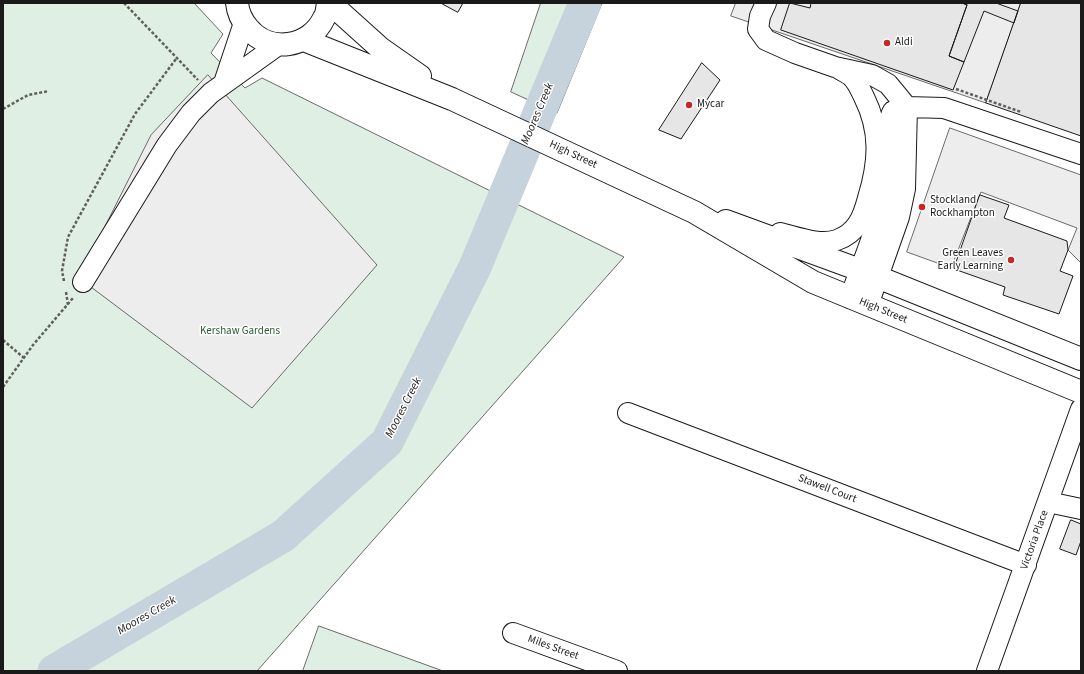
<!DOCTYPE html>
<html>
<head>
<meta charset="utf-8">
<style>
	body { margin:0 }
	#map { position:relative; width:1084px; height:674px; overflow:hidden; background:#fff; font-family:"Source Sans 3",sans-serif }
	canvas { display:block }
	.frame { position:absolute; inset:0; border:4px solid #1a1a1a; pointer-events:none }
</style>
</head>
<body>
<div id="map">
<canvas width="1084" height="674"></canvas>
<div class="frame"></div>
</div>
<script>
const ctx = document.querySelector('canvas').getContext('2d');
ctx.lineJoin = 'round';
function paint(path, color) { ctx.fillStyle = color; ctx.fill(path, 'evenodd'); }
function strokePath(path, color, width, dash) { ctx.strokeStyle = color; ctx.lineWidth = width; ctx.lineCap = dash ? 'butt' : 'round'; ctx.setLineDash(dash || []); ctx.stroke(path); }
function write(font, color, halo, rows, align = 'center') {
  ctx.font = font + ' "Source Sans 3",sans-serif'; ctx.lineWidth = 3; ctx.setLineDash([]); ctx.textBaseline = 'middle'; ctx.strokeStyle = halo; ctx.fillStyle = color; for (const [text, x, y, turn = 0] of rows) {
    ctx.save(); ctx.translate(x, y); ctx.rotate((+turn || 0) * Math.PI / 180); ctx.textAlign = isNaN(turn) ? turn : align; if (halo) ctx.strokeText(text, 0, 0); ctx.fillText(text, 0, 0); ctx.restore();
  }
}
const green = new Path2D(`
	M3,3H194L223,34L211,53L245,88L262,78L624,257L257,671H3Z
	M541,3H602L557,113L511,92Z
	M319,626L443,671H303Z`);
paint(green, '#e0efe3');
strokePath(green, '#6a6a6a', 1);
const parking = new Path2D(`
	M736,3H1021L986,103L731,16Z
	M208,75L377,265L252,408L79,278L151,135Z
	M950,128L1081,175V263L1068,250L1077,228L981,192L951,268L907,252Z`);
paint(parking, '#ededed');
strokePath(parking, '#6a6a6a', 1);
strokePath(new Path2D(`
	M54,671L283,536L387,442L475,267L585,3`), '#c6d2dc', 33);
const building = new Path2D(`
	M441,3H463L458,12Z
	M790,3L810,8L811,3H962L967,5L949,56L964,62L953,90L781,30Z
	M962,3H996L1018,11L1014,23L984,11L964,62L949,56L967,5Z
	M1021,3H1081V136L986,103Z
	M702,63L720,80L681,139L659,130Z
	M980,195L1009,205L1004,218L1067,241L1068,250L1060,271L1073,276L1059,314L1003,295L1005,287L954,269Z
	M1071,520L1081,524V541L1076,555L1060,549Z`);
paint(building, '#e6e6e6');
strokePath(building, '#1a1a1a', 1);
const minor = new Path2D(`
	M766,3L760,16L758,29L766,40L795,53L835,67L872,75L888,84L907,107L905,189L899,217L868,305
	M224,83L244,23
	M780,233C797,237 820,246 837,240C857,233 863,217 868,198C879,162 881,131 864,97C861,91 857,81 851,76C847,73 842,71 838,68
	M83,282L167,145L191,113L211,93L278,45
	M850,298C864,258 882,217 889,174C892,157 885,124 893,111L907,107L944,108L1081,154
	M628,413L1026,565
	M1048,502L1081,509
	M513,633L617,671
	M987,671L1081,409`);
const major = new Path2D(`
	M237,3C238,13 242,21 248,28C269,54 310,48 324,18C327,14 327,8 328,3
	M330,3L380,48L420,76
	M304,40L452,99L694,212L813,282L1081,392
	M726,221L860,270L1081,359`);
strokePath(minor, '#1a1a1a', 22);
strokePath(major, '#1a1a1a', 24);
strokePath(new Path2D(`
	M124,3L198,80
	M956,89L1021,112
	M3,109L28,95L49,91
	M64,281L62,271L68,237L135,114L176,59
	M66,292L68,305
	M3,340L24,358
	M3,387L33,345L73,298`), '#5f5f5f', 2.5, [3, 2]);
strokePath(minor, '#fff', 20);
strokePath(major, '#fff', 22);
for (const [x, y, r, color] of [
	[887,43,4,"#c62828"],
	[689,105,4,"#c62828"],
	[922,207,4,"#c62828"],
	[1011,260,4,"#c62828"]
]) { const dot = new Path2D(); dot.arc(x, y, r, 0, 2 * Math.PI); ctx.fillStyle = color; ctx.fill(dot); strokePath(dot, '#fff', 1.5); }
write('11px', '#1a1a1a', '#fff', [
	["Aldi",895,43],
	["Mycar",697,105],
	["Stockland",930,201],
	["Rockhampton",930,214],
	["Green Leaves",1003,254,"right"],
	["Early Learning",1003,267,"right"]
], 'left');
write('11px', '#1a1a1a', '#fff', [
	["High Street",573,155,25],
	["High Street",883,311,22],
	["Stawell Court",827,489,21],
	["Victoria Place",1035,540,-70],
	["Miles Street",553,648,20]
]);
write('11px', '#2b5a34', '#fff', [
	["Kershaw Gardens",240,332]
]);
write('italic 12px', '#1a1a1a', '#fff', [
	["Moores Creek",538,114,-67],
	["Moores Creek",404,408,-63],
	["Moores Creek",147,616,-30]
]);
</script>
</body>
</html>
